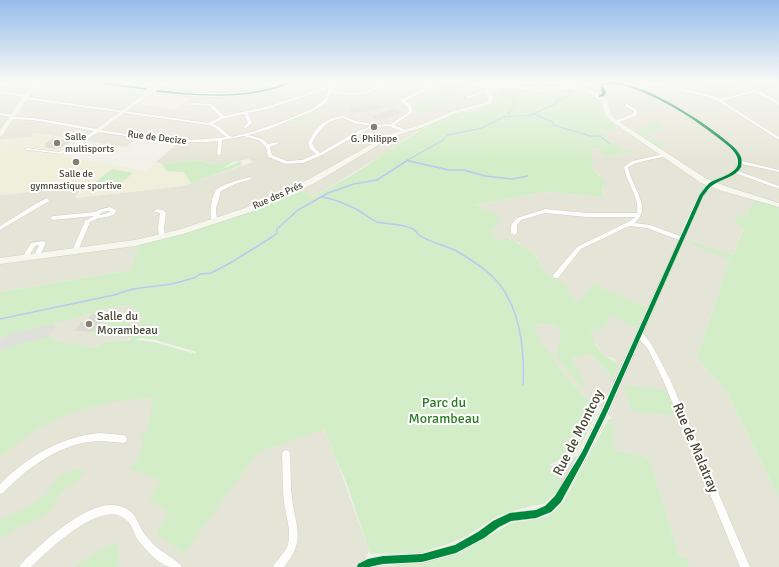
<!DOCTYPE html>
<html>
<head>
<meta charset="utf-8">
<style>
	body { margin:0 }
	canvas { display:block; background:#f1f1ea }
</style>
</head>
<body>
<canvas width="779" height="567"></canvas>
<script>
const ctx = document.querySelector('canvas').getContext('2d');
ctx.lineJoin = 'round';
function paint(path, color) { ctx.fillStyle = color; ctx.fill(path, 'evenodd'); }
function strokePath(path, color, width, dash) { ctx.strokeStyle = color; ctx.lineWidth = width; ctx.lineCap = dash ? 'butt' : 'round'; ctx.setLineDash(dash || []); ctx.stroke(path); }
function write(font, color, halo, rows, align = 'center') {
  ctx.font = font + ' Signika,sans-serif'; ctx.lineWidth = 4; ctx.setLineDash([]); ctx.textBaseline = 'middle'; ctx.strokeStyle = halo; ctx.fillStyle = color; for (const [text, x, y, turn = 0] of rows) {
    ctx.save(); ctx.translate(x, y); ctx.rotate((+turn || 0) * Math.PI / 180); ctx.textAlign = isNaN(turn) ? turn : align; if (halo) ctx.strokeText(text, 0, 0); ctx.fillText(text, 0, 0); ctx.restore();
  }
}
paint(new Path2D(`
	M0,81H477L475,82L490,85L489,90L493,95L495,100L492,104L484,107L448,116L414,133L381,156L313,197L302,189L131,270L0,292V195L81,187L76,198L182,186L253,162L249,159L232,162V160L218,165L208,163L200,160L162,164L156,162L177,144L137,138L126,147L35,133L30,137L0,140Z
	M566,81H694L733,95L728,92L725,88L730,87L733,89L748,85L752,86L759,91L779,89V207L754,200L753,206L750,207L744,227L733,255L689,240L729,260L697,358L726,390L779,498V567H689L686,557L679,556L652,466L647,457L614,450L612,418L599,408L596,403L587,399L576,388L560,368L549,350L543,347L537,334L533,324L556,325L560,329L561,343L556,351L565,369L569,372L573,362L572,358L591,354L613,379L615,359L603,355L597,345L591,338L590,330L596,328L602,331L611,315L646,307L579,303L557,280L549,276L542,270L538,258L533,254L524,249L519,243L495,240L475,205L544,192L604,197L600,175L594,172L591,167V148H599L602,150L601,155L606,156L635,151L619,148L597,129L608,132L615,124L608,119L602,112V102L598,97L586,92L558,86Z
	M131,305L143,318L128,340L103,342L97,348L82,346L74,343H62L50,337L0,351V339L13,333L54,324L102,309Z
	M0,391L313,403L335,456L369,551L362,567H0Z`), '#e5e5d7');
paint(new Path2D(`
	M154,93L188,98L191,97L176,110L138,104Z
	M35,133L79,140L60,151L58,155L146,171L156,162L162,164L166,171H184L191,183L182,186L76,198L80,187L0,195V151L2,147L0,146V140L30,137Z`), '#efefdc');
paint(new Path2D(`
	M438,81H465L470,86L454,89L451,93L441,91V86Z
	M480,81H566C564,83 561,85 559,86C544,92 490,87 474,82Z
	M694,81H738L748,85L733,89L730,87L725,88L728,92L734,95L725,97Z
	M741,81H779V89L759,91L754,87Z
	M504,87C530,88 584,83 602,102C603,118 608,117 618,128L608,132L598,129L619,148L637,151L606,156L601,155L602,150L599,148H591L593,162L591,167C596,174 604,177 605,185L602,188L604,197L544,192L475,205L501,217L491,232L495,240C500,240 503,239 507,239C513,239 535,254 538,259C540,263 540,267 543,270C550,279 561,280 568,289V291L579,303L592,284L646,307L637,328L611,315L602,331L596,328L593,330H590C591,336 599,352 604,355C610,360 614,358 619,366L613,379L591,354L572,358L588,392C577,380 560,368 556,351C561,342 563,333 556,325L534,324L537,334L543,346L549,350L560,368L576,388L587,399L596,403L599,408L579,449L574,455L550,464L551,468L562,484L554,495L544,504L531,506L498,516L467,536L448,544L419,553L370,554L347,485L324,429L257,453L184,554L160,536L157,530L168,514L149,498L161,481L137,471L129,470L138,459L143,441L139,437L148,430L153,398C91,402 47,415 0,458V351L14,345L50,337L62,343H74L83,346L97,348L103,342L131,340L130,337L143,318L137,314V311L131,305C104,307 80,317 54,324C35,329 18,331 0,339V292L131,270L139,245L302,189L313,197C336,184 360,171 381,156C403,141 423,127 447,117C460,111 486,112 495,100L492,93ZM141,338L156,340L196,352V354L154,342L135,340Z
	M442,92L450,94L445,100L446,102L434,104L423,114L418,113L414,105Z
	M317,110L323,113C310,119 298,122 284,124Z
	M656,123L662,128L645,135L658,142L668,144L658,147L634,132Z
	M200,160C212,166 220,165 232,160V161H234L222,169L241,161L242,165L191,183L184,172L166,171L162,164Z
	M112,169L133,173L117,187L95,182Z
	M754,200L779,207V498L726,390L697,358L729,260L689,243V240L733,255L744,228L735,223L739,213L747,217L750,207L753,206Z
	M108,315L136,316L122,336H90Z
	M624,385L666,390L678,416L632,411Z
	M612,418L614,450L647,457L652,466L679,556L686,557L689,567H380L425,562L460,553L511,523L538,519L551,514L564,501L608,420Z
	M80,469L85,474L60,494L52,509L32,523L20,526L0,538V520C13,514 27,508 39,500C57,486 52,474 80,469Z
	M116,542L119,550L117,564L122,567H75L98,551Z`), '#d4edc9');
paint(new Path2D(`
	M54,324L56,329L50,333V337L14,345L0,351V339L13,333Z
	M577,456L573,465L562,484L550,466Z`), '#e0e0da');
strokePath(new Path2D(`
	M501,90C507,95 513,97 515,106L508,113L510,114
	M534,114L553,122V125L590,136H600L610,144
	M406,161L443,140L448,135L482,128L503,117L531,115L548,107L557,104L556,101L562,100L571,93L570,90
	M409,161H411`), '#b9caf0', 1);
strokePath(new Path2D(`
	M409,161L449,170H464L485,176L512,179L528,176
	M322,197C334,199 346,204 356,209C363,213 370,219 377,222C389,225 402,223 413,229C416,230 416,233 419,235C430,243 446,245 458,252C470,259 483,267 493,277C520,304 525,349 523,385
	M0,319L114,295L133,289L172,284L194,278L200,274L211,273L232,262L272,237L277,233V229L298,210L328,193L354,184L377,180L408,160`), '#b9caf0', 1.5);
paint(new Path2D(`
	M374,103L384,108L353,113L349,108L361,106L362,107Z
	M394,108L403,112L380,121L372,117Z
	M54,138L72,141L58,149L44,147L47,145L44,144Z
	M92,314L104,317L101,320H103L93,332L75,331L81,322L85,323Z`), '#dbdad2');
const street = new Path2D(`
	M14,81H22L0,86V84Z
	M228,81H245L243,82H230Z
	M331,81H335L331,91C349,93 369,96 382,81H386C372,98 350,96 331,93C329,98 328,101 324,104C316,111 304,115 293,119C279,125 264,132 248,135C256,137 263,138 268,144L278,142V144L270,147L272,155L287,161L302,160L316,154L310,149L308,143L314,132L321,124L330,119L336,117L343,116L356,121L377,125L391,124L409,112L408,107L401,102V100L425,88L424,81H428L429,88L405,101L411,105L413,112L394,125L406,130V132H404L388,126L373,127L357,135L322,155L303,163L286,164L268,157L266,147L261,142L258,140L244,136L222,140L221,154L219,155L217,154L218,141C178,145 138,138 98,132L75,148L61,154L28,150H26V148L59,152L71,146L94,131L33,120L11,119L9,118L11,117L0,115V113L14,115L15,117L33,118C81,125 129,137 178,140C194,140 210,139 227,137C219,133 218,128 209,125L25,99L23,98L25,97L0,93V91L27,95L28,96L26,97L208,123L220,117L210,106L191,105L189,104L190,103L212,104L224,116L266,107L330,86ZM329,88L325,99L312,109L283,121L255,131L232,137C224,133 221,126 213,124L222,119L244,114L248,123L243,127L246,128L252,123L248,113L268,109ZM343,118L354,123L371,126L354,133L320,153L314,147L312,143C319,130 327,120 343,118Z
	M567,81H571L562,88H560V86Z
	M614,81L631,85L639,88L648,83H660L717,97L720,99L754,90L761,92L779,102V105L759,94L754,92L722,101L779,137V140L715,99L660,85H649L642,89C664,98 738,137 742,161L779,170V172L742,164L741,167L738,171L779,186V189L735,173L713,185L703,196L643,333L652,345L670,379L750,567H740L663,380L648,349L640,340L608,414L587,457L561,502L551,512L536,518L511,521L499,527L484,538L456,554L422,563L383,565L372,567H356L358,564C377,552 399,556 421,553C430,552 445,548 454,545C474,537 490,521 510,513L536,510L545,506L555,496L581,451L602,408L679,240L647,228L629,226L581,249L558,278H554L553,276L554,274L577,247L628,222L636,217H587L545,213L521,220L517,225V233L514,235L511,233V225L517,218L545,209L587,213H637C640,198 626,182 624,167L632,161L664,154H666V156L636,163L628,167C631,186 654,209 634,223L650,225L680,236C687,221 697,193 709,183C717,177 733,176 737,165C745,143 649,94 630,87C620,84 613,83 603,85L606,93L604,96L599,97V95L602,93L600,83Z
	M486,90L489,91L468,98L465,97Z
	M625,104H627L637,110V115L617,123H615V121L633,114L634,111L625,106Z
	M250,177L252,178V179L235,184L221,191L216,209L217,221L216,222H212C209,215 211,195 217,189C223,184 242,179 250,177Z
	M47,198L49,200V201L0,230V226L37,203Z
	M110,207L116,210V212C111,217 106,217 100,218C97,218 93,221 90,222L78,251L75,253L72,251L85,221L94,216L53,220L50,218L53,216L96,212L98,210ZM109,211H111L105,214L99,215L102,212Z
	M157,209L163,210L166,213L164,228L165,237L162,239L159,237L158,228L160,213L155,212L154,211Z
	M43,241L46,243L39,257L37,258L34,256L39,245L35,246L27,259H23L22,258L31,243Z
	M100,433L123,435L126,436L127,439L126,442L123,443C115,442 107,441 98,441C61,443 28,467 3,493L0,494V484C27,457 62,436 100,433Z
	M286,450L289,451L290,454C291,468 290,483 292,497C295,528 307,539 284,567H273C277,558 286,553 288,544C292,530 285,514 284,501C282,485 283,470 282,454L283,451Z
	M110,505C117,505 125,507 130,511C137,517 139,525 143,532C146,536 150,540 153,544C159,550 180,562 182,567C178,567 173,567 170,567C160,566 141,545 136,537C133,530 131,523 125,519C102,498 47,551 31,567H19L21,564C40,544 82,506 110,505Z`);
const secondary = new Path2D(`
	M36,81H42L34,88L2,136L0,137V130L30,86Z
	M81,81H96L150,88L154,92L98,132L96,131V129L148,91Z
	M164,81H170L159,90L192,93H226L260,90L289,81H297C268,101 189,99 155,92L154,88Z
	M464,81H473L483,84H513L538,88L575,85L592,90L607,99L610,113L615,119L707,179L728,187L779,203V207L722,191L701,183L611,121L604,113L602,101L588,92L575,89L538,92L513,88H489L494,98L491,104L454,114L427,126L392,137L315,183L292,194L251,212L183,234L135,246L0,264V258L135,240L178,230L245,208L309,179L388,135L423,124L450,112L487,102L488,98L484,88Z`);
strokePath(street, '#cfcfc7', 1);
strokePath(secondary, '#d1d2c2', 1);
paint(street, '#fdfdfc');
paint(secondary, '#f6f7ee');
paint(new Path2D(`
	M83,81H91L146,88L147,89L146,90Z
	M291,81H295C256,101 200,96 157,92L156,91L157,90C191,94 227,98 262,90C272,88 281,85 291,81Z
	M612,81C626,84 640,88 653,94C677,106 702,121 723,138C729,143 736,148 740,155C742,158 742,164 741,167C736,177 721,179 713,185C709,187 706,193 703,196L607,413L586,456L561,502L551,512L536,518L511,521L499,527L484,538L456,553L422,562L383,564L369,567H357L358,564L368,559L383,556L422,554L455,545L478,532L493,521L510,513L536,510L545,506L555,496L582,452L603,409L699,196C702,192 706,185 711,182C718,178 736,174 738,164C738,161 738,158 736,155C733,149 726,144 721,140C696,120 660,97 629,87C619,83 613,83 603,85L606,93L604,96L599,97V95L602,94V93L600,83Z`), '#00873e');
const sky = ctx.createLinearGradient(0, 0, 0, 160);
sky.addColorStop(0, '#95bdeb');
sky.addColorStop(0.51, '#f9f9f6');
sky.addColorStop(1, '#f9f9f600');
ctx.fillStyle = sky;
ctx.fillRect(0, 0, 779, 160);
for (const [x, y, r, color] of [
	[374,127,4,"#828174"],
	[57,143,4,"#828174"],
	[76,162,4,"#828174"],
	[89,324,4,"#828174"]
]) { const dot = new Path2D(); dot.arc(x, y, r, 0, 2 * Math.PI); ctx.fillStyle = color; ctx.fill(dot); strokePath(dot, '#fff', 1.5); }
write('10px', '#474535', '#fff', [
	["Salle",65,137,"left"],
	["multisports",65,149,"left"],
	["G. Philippe",374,139],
	["Salle de",76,174],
	["gymnastique sportive",76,186]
]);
write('10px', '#474535', '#fff', [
	["Rue de Decize",157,138,7],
	["Rue des Prés",278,196,-24]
]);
write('12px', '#474535', '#fff', [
	["Salle du",97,317],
	["Morambeau",97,331]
], 'left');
write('14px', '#2e7b26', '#fff', [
	["Parc du",444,403],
	["Morambeau",444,419]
]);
write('14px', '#474535', '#fff', [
	["Rue de Montcoy",579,433,-63],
	["Rue de Malatray",695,448,67]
]);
</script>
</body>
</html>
